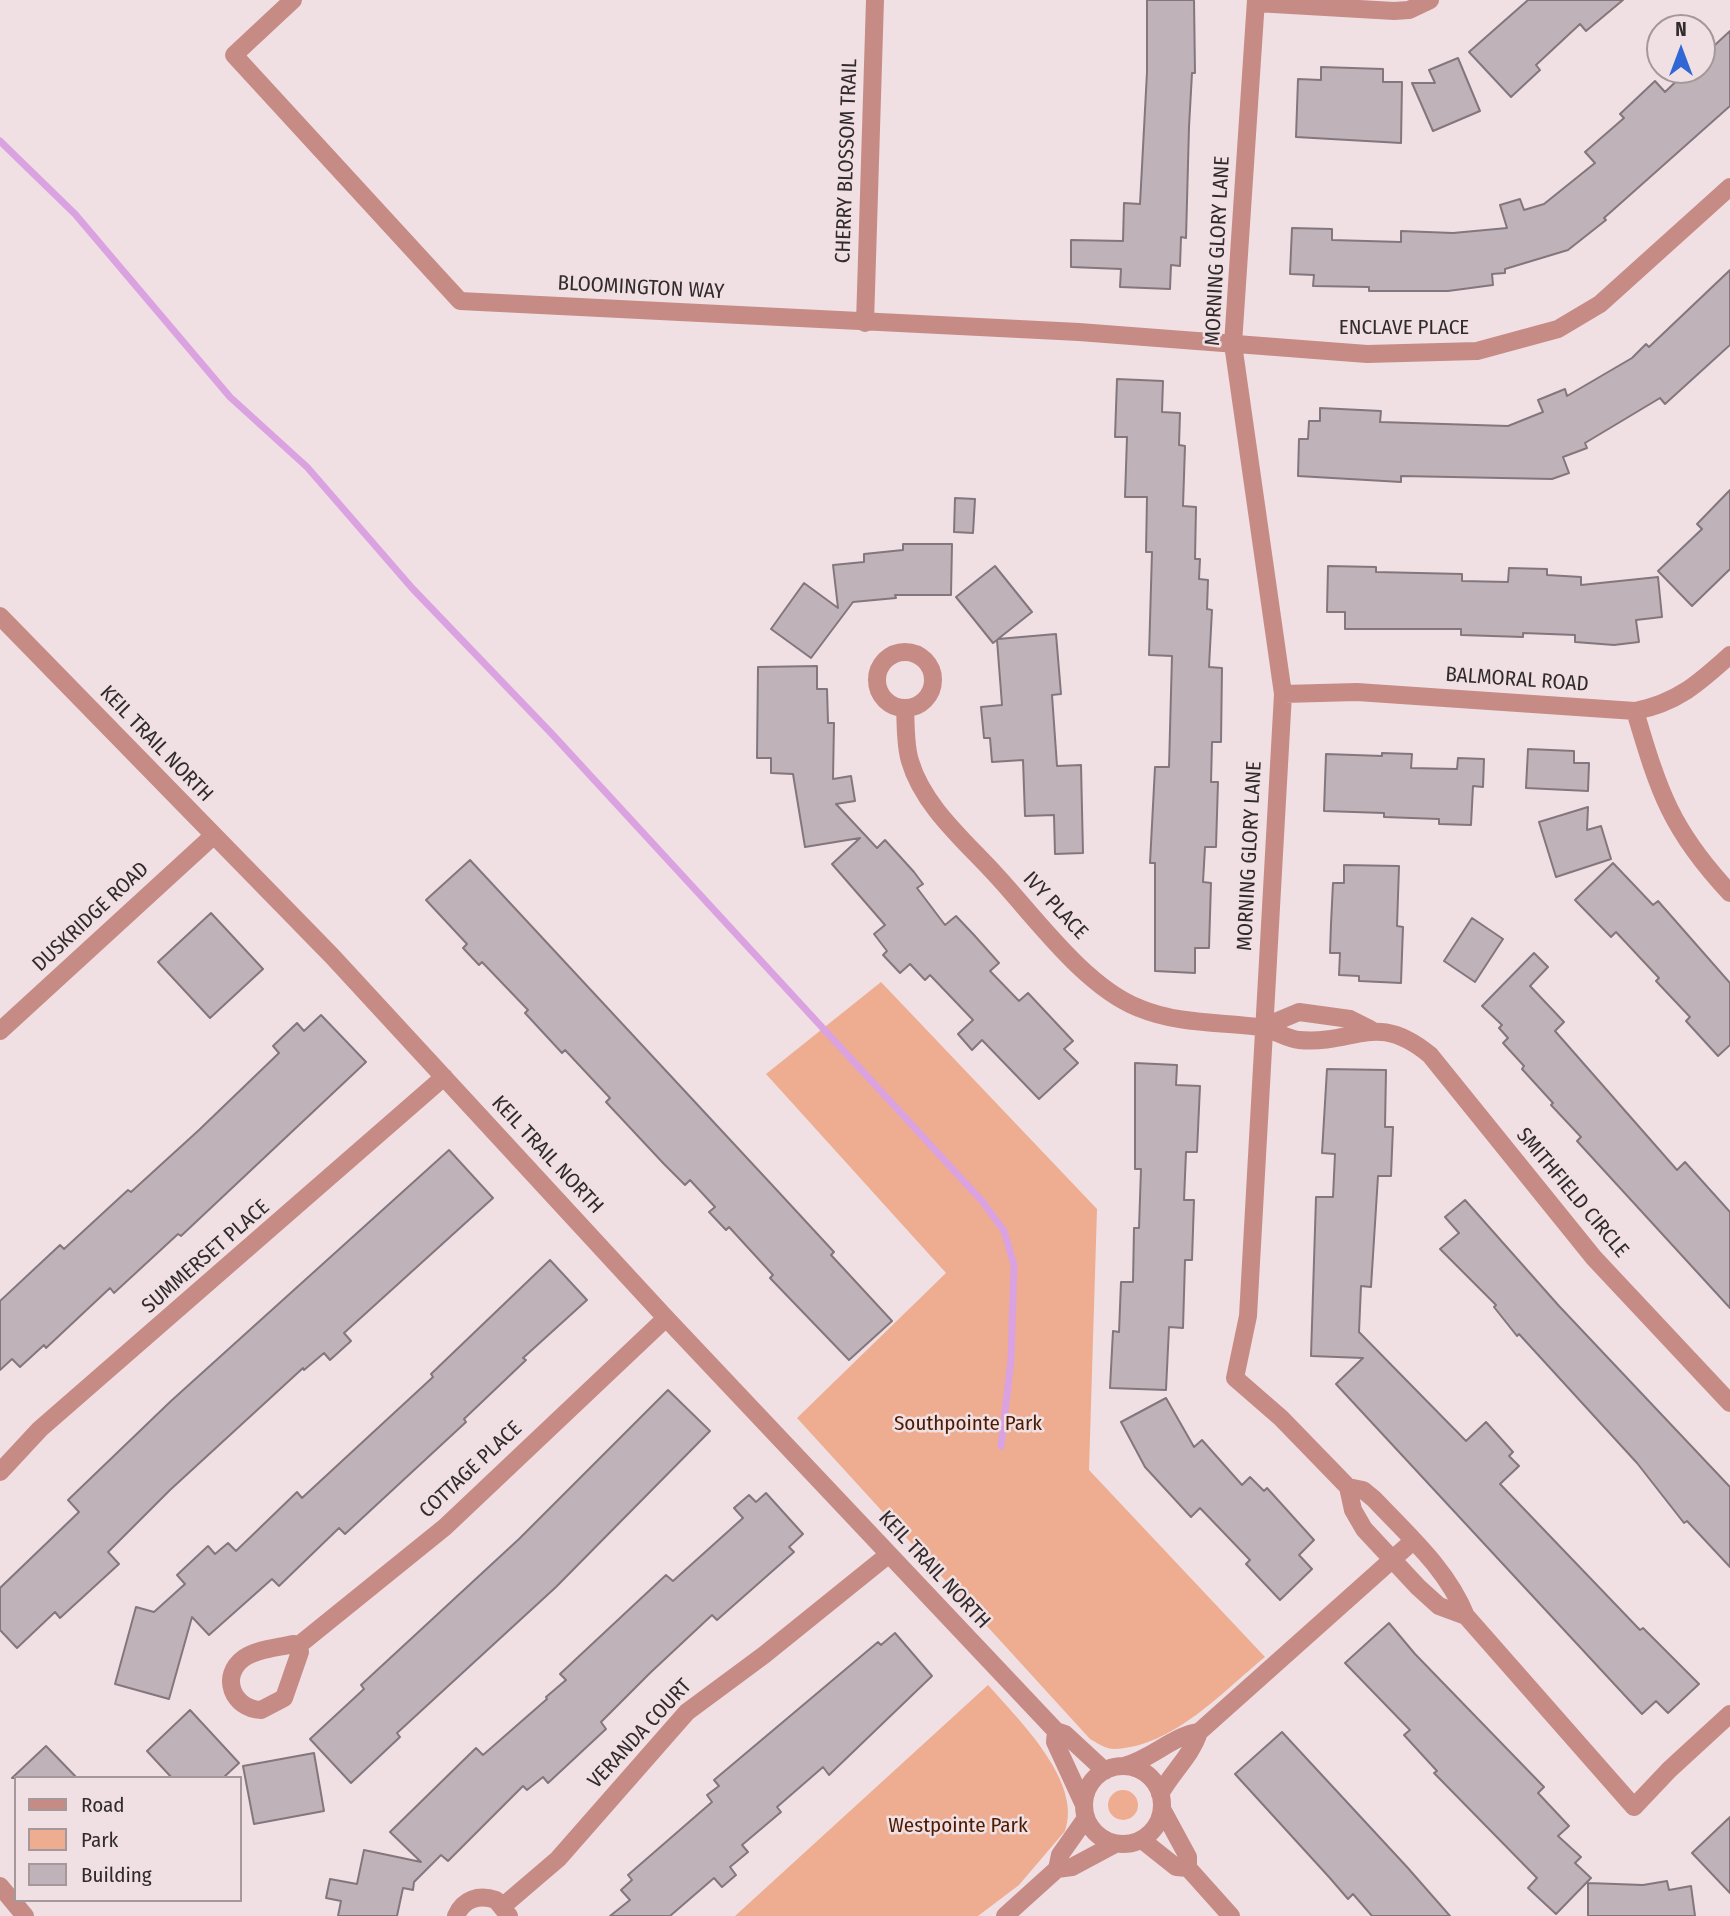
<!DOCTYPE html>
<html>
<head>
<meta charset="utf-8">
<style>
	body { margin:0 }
	#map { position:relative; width:1730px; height:1916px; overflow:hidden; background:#f0e0e3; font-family:"Fira Sans Condensed",sans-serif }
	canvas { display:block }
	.legend { position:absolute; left:14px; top:1776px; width:228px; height:126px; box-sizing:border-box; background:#f0e0e3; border:2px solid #a4989a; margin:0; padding:9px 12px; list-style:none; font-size:21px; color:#322b2d }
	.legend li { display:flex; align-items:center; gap:14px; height:35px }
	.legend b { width:35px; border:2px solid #a4989a }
	.north { position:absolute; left:1646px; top:14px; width:70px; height:70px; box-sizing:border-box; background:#f0e0e3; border:2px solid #a4989a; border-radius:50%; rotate:0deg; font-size:19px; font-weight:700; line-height:28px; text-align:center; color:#322b2d }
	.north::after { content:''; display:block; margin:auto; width:24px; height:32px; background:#3167d5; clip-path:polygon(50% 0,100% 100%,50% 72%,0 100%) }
</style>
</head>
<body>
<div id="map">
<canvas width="1730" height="1916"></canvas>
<ul class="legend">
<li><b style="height:9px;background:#c78b86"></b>Road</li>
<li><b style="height:19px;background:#eead90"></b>Park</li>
<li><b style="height:19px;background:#bfb2b9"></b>Building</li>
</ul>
<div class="north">N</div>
</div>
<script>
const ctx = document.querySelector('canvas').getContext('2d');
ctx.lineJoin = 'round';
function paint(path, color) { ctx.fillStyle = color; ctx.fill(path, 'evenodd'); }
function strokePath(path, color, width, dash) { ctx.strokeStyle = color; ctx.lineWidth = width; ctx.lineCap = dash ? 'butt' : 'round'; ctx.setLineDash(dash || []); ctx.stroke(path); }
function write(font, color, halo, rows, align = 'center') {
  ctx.font = font + ' "Fira Sans Condensed",sans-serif'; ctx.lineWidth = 5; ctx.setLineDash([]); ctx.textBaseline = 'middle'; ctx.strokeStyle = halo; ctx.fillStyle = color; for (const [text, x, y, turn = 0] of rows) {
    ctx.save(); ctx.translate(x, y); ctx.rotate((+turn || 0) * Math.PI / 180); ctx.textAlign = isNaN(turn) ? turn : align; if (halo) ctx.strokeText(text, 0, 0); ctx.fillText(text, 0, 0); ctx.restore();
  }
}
paint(new Path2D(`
	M881,982L1097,1209L1089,1470L1265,1657C1222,1692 1173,1747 1114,1749C1106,1749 1097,1743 1090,1739L797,1418L946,1273L766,1074Z
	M988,1685C1019,1720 1083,1782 1065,1831L1019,1885L978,1916H735Z
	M1108 1805a15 15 0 1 1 30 0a15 15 0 1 1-30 0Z`), '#eead90');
strokePath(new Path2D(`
	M0,141L75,214L230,397L307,467L412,588L552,734L982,1201L1004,1231L1014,1265L1011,1360L1001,1446`), '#daa2e0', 7);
const building = new Path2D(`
	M1147,0H1194L1195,73H1192L1189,127L1186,238L1181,237L1180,266L1171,265L1170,289L1120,287L1121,269L1071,267V240L1123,241L1124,203L1140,204L1147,72Z
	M1528,0H1623L1586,31L1580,24L1536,65L1540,70L1511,97L1469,52Z
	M1730,31V106L1604,218L1606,220L1568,250L1505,269V273L1492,274L1493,285L1448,291H1369V287L1313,286L1314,275L1290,274L1292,228L1332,229V240L1401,242V231L1453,233L1507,228L1500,205L1520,199L1524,210L1544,204L1595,163L1585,152L1624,118L1620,114L1655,81L1665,92L1688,70H1702V57Z
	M1458,58L1480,111L1433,131L1412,83H1435L1429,70Z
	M1321,67L1383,69V82H1402L1401,143L1296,137L1298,79L1321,80Z
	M1730,270V345L1665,404L1660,398L1585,443L1587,448L1563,457L1569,473L1552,479L1401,476V482L1298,476L1299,439H1308L1309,421H1320V408L1381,411L1380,422L1508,426L1543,412L1538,400L1565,389L1567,396L1632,358L1646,344L1649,347Z
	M1117,379L1163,381L1162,412L1180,413L1179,445L1185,446L1183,506L1196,507L1195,559H1200L1199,579L1208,580L1207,609L1212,610L1209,667L1222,668L1221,742H1212L1211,782H1218L1216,847H1205L1203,882L1211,883L1209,948H1195V973L1155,971V863H1150L1155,767H1169L1172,656L1149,655L1152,552H1146L1147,497H1125L1127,437H1115Z
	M1730,490V569L1692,606L1658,571L1702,529L1697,524Z
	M955,498L975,499L973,533L954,532Z
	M903,544H952L951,595H895L896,598L853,602L811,658L771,629L804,583L838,608L833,565L864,562V554L903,550Z
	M995,566L1032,612L998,639L1056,634L1061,694L1052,695L1057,766L1081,765L1083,853L1055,854L1054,815L1025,816L1023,760L992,762L990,738H984L981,707L1002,705L997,640L993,643L956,597Z
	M1328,566L1376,567V572L1462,574V581L1508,582L1509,568L1547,569V575L1581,577V585L1658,577L1662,617L1636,620L1639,642L1614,645L1575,642V635L1523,633V637L1461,635V629H1345V612H1327Z
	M817,666V689H827L828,723H834L833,779L851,776L855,801L836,804L877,848L885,840L914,872L923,884L917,888L945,925L956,916L974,935L999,963L990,971L1019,1001L1028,993L1073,1041L1064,1049L1078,1063L1039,1099L982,1040L972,1050L958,1034L973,1020L930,975L925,980L910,964L900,973L883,955L887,951L874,934L885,925L832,864L860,838L805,847L793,774L771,773V758H757L758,667Z
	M1528,749L1574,751V763H1589L1588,791L1526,788Z
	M1382,753L1412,754L1411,768L1457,769L1458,758L1484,759L1483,787L1473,786L1471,825L1439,824V819L1384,817V813L1324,811L1326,754L1382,756Z
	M1588,807L1587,830L1601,826L1611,859L1556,877L1539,822Z
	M470,860L773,1186L834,1252L831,1255L892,1321L849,1360L770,1278L773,1275L729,1227L726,1230L709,1212L715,1207L690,1180L685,1185L664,1164L606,1102L610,1098L565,1050L562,1053L525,1013L528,1010L482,962L479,965L463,948L467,944L426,900Z
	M1613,863L1653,905L1658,901L1730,983V1045L1718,1056L1686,1021L1690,1017L1656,981L1659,978L1616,932L1611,937L1575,900Z
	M1344,865L1399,866L1397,926L1403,927L1401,983L1359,981V976L1339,975L1340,953H1330L1331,924L1333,883H1344Z
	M211,913L263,969L210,1018L158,962Z
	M1472,918L1503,939L1475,982L1444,961Z
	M1534,953L1548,967L1530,986L1564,1022L1555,1031L1677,1170L1685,1162L1730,1212V1308L1577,1141L1581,1137L1551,1105L1553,1103L1522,1069L1524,1066L1503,1043L1508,1038L1499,1028L1502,1025L1482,1006Z
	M321,1015L366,1062L198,1220L181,1236L178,1234L114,1293L110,1288L46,1348L44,1345L20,1367L12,1359L0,1370V1301L60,1245L64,1249L128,1190L131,1192L199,1130L279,1053L273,1046L297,1023L304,1031Z
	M1135,1063L1177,1065L1176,1085L1200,1086L1197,1152H1186L1184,1200H1194L1192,1260H1185L1183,1328L1169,1327L1166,1390L1110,1388L1113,1331L1119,1332L1121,1282H1133L1134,1228H1139L1141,1169H1135Z
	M1327,1069L1386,1070L1385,1127H1393L1391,1176H1378L1371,1287L1361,1286L1359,1332L1466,1441L1486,1422L1513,1452L1509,1456L1519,1466L1500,1484L1640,1630L1643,1628L1699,1684L1668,1713L1656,1701L1642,1714L1336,1384L1363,1358L1311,1356L1316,1197H1333L1335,1154L1322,1153Z
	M449,1150L493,1198L344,1333L351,1341L330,1360L324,1353L304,1370L303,1368L170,1490L108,1552L119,1564L60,1618L55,1612L17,1648L0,1630V1588L79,1512L68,1500L171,1401Z
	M1465,1200L1559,1306L1730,1487V1567L1687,1521L1684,1523L1637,1463L1519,1334L1517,1336L1494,1307L1496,1305L1440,1249L1459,1233L1445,1217Z
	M550,1260L587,1300L523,1358L526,1360L464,1419L466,1422L345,1534L339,1528L279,1586L272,1579L209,1635L192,1617L169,1699L115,1684L136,1607L154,1612L185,1584L177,1575L208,1546L215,1554L228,1543L236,1551L297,1492L302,1498L433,1377L431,1374Z
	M668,1390L710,1431L556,1587L397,1733L400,1737L351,1783L310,1739L364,1689L361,1685L519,1539Z
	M1166,1398L1194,1447L1202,1440L1242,1485L1250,1477L1264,1491L1267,1488L1314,1540L1299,1555L1312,1569L1280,1600L1246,1564L1250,1560L1200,1508L1191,1517L1145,1467L1121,1422Z
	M766,1493L803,1534L789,1547L794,1552L717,1620L712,1615L650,1673L601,1722L606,1729L548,1783L543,1777L527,1790L523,1786L448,1861L441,1855L414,1882L413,1890L403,1888L397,1916H338L341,1901L326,1898L330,1879L357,1884L364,1850L421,1862L390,1832L476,1748L483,1755L547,1699L546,1697L566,1680L560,1674L666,1575L673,1581L743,1518L734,1508L749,1495L756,1502Z
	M1389,1623L1415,1654L1544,1787L1538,1793L1569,1826L1558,1836L1581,1857L1575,1863L1591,1878L1556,1914L1528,1888L1537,1878L1434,1773L1437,1771L1404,1735L1410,1730L1345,1663Z
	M895,1633L932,1676L829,1775L823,1767L777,1807L781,1812L742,1845L748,1852L730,1867L736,1875L722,1887L714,1878L670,1916H610L630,1900L621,1890L632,1880L628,1875L712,1802L707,1795L719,1786L714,1780L878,1642L881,1645Z
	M190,1710L239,1763L223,1778H172L147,1751Z
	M1282,1732L1407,1867L1450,1916H1372L1353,1894L1348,1899L1329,1877L1235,1774Z
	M46,1746L77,1778H12Z
	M314,1753L324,1811L254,1824L243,1766Z
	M1730,1817V1893L1692,1853Z
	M1667,1881L1669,1890L1691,1886L1695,1916H1588V1883L1643,1885Z`);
paint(building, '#bfb2b9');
strokePath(building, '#83767d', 2);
strokePath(new Path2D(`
	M293,0L234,55L460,301L1079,332L1367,354L1477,351L1558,329L1600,304L1730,187
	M1256,0L1233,344L1283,694L1248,1316L1235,1378L1281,1418L1348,1487L1353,1510L1364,1529L1418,1587L1439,1606L1466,1616
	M1256,3L1394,11L1409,10L1430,0
	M865,323L875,0
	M0,616L332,956L666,1318L1056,1731L1065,1734L1105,1771
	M877 680a28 28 0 1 1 56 0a28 28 0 1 1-56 0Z
	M1283,694L1357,692L1635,711C1677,703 1699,683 1730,655
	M905,708C906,725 905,745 910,761C923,806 965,841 996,875C1035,917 1085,987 1139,1008C1177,1024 1219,1022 1259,1027C1273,1029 1286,1039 1299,1040C1357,1045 1375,1010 1430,1055L1594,1258L1730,1403
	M1635,711C1659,792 1671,830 1730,893
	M1263,1027L1299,1012L1350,1019L1370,1029
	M0,1031L213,836
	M0,1472L40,1429L444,1077
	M1348,1487L1363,1490L1374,1499C1408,1535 1447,1569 1466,1616L1634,1807L1669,1770L1730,1714
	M293,1644L299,1645L300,1652L284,1698L261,1710C233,1709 219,1676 244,1658C257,1649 277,1648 293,1644Z
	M299,1645L445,1527L666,1318
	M1056,1731L1055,1742L1084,1805
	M1124,1766C1152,1759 1172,1736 1199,1732
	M1084 1805a39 39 0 1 1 78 0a39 39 0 1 1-78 0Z
	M1160,1794C1172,1772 1192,1755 1199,1732L1413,1541
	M1162,1809L1188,1857V1868
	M1142,1840L1176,1867L1188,1868
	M1188,1868L1231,1916
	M1057,1869L1072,1867L1115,1844
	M0,1886L25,1916
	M503,1906L558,1859L687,1712L764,1655L888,1555
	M456,1916C463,1899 479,1894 496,1900L509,1916
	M1005,1916L1057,1869L1060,1855L1086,1818`), '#c78b86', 18);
write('21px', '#322b2d', '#f0e0e3', [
	["CHERRY BLOSSOM TRAIL",847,161,-88],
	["MORNING GLORY LANE",1218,251,-87],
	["BLOOMINGTON WAY",641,288,3],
	["ENCLAVE PLACE",1404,328],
	["BALMORAL ROAD",1517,680,4],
	["KEIL TRAIL NORTH",156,744,46],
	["MORNING GLORY LANE",1250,856,-87],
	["IVY PLACE",1055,906,47],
	["DUSKRIDGE ROAD",91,917,-43],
	["KEIL TRAIL NORTH",547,1155,47],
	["SMITHFIELD CIRCLE",1572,1193,50],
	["SUMMERSET PLACE",206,1257,-41],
	["COTTAGE PLACE",471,1470,-43],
	["KEIL TRAIL NORTH",934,1570,47],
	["VERANDA COURT",640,1734,-47]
]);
write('21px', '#4c1c02', '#f0e0e3', [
	["Southpointe Park",968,1424],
	["Westpointe Park",958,1826]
]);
</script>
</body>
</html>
